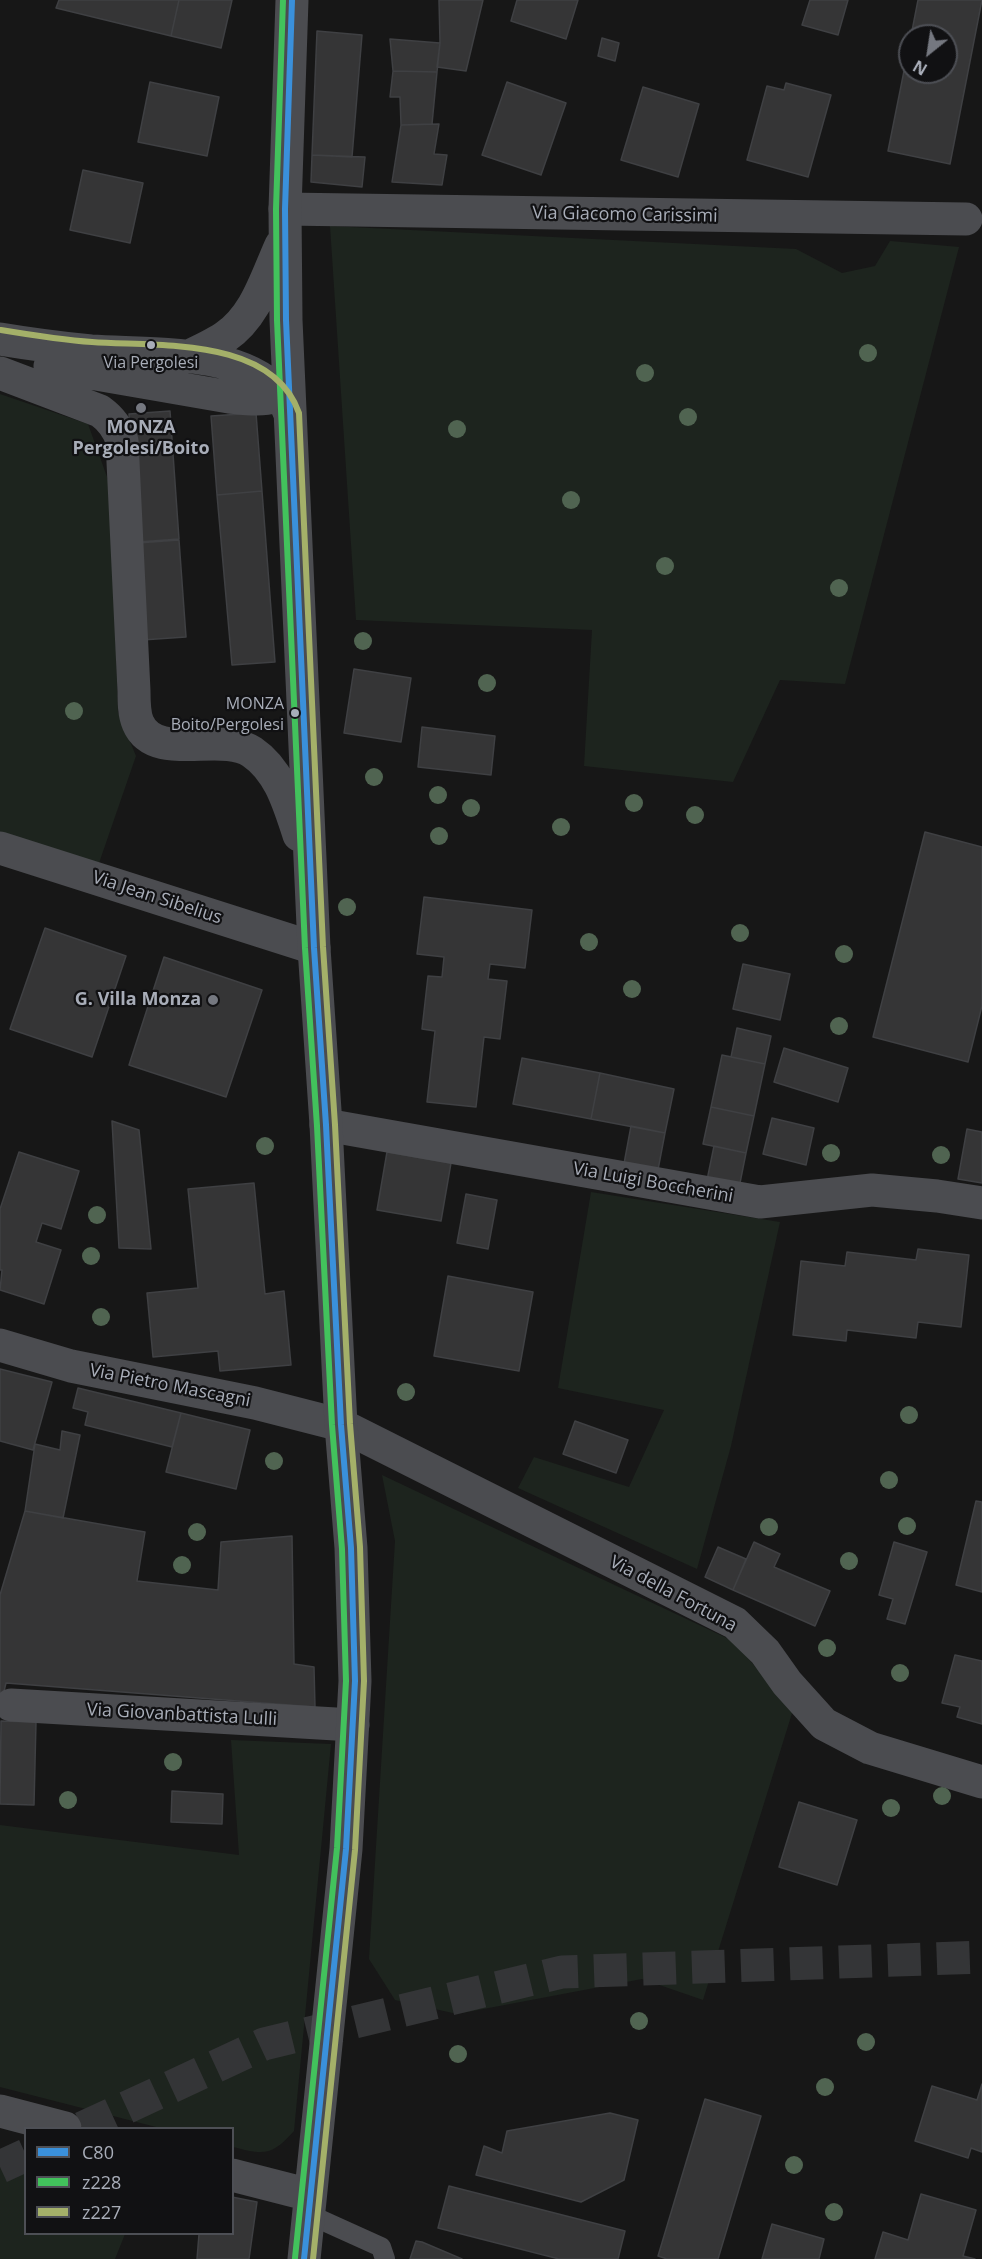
<!DOCTYPE html>
<html>
<head>
<meta charset="utf-8">
<style>
	body { margin:0 }
	#map { position:relative; width:982px; height:2259px; overflow:hidden; background:#171717; font-family:"Open Sans",sans-serif }
	canvas { display:block }
	.legend { position:absolute; left:24px; top:2127px; width:210px; height:108px; box-sizing:border-box; background:#111113; border:2px solid #4d4f55; margin:0; padding:8px 10px; list-style:none; font-size:18px; color:#a8adb8 }
	.legend li { display:flex; align-items:center; gap:12px; height:30px }
	.legend b { width:30px; border:2px solid #4d4f55 }
	.north { position:absolute; left:898px; top:24px; width:60px; height:60px; box-sizing:border-box; background:#111113; border:2px solid #4d4f55; border-radius:50%; rotate:210deg; font-size:16px; font-weight:700; line-height:24px; text-align:center; color:#a8adb8 }
	.north::after { content:''; display:block; margin:auto; width:21px; height:27px; background:#757880; clip-path:polygon(50% 0,100% 100%,50% 72%,0 100%) }
</style>
</head>
<body>
<div id="map">
<canvas width="982" height="2259"></canvas>
<ul class="legend">
<li><b style="height:8px;background:#3a90db"></b>C80</li>
<li><b style="height:8px;background:#42c25c"></b>z228</li>
<li><b style="height:8px;background:#a4b069"></b>z227</li>
</ul>
<div class="north">N</div>
</div>
<script>
const ctx = document.querySelector('canvas').getContext('2d');
ctx.lineJoin = 'round';
function paint(path, color) { ctx.fillStyle = color; ctx.fill(path, 'evenodd'); }
function strokePath(path, color, width, dash) { ctx.strokeStyle = color; ctx.lineWidth = width; ctx.lineCap = dash ? 'butt' : 'round'; ctx.setLineDash(dash || []); ctx.stroke(path); }
function write(font, color, halo, rows, align = 'center') {
  ctx.font = font + ' "Open Sans",sans-serif'; ctx.lineWidth = 4.5; ctx.setLineDash([]); ctx.textBaseline = 'middle'; ctx.strokeStyle = halo; ctx.fillStyle = color; for (const [text, x, y, turn = 0] of rows) {
    ctx.save(); ctx.translate(x, y); ctx.rotate((+turn || 0) * Math.PI / 180); ctx.textAlign = isNaN(turn) ? turn : align; if (halo) ctx.strokeText(text, 0, 0); ctx.fillText(text, 0, 0); ctx.restore();
  }
}
paint(new Path2D(`
	M330,226L796,249L842,273L875,266L890,241L959,247L845,684L780,680L733,782L584,766L592,630L356,620Z
	M0,394L88,424L111,488L118,712L136,756L98,866L0,835Z
	M591,1192L780,1222L731,1446L697,1569L518,1488L534,1457L629,1487L664,1410L558,1388Z
	M382,1475L733,1641L793,1710L703,2000L642,1979L457,2014L395,2000L369,1959L395,1541Z
	M231,1740L331,1744L294,2131C272,2156 264,2155 233,2147L232,2128H160L0,2087V1825L239,1855Z
	M0,2167L25,2174L26,2234H125L115,2259H0Z`), '#1d241e');
const building = new Path2D(`
	M59,0H179L171,36L56,8Z
	M179,0H232L221,48L171,36Z
	M439,0H483L466,71L437,67L440,43Z
	M517,0H578L566,39L511,21Z
	M810,0H848L838,35L802,25Z
	M918,0H982L950,164L888,151L910,41V72H946V36H911Z
	M317,31L362,35L352,157L312,155Z
	M602,38L619,43L615,61L598,56Z
	M390,39L440,43L437,72L393,71Z
	M393,71L437,72L432,124L401,125L400,97H390Z
	M150,82L219,97L207,156L138,142Z
	M507,82L566,103L541,175L482,155Z
	M786,83L831,95L808,177L747,160L767,86L784,90Z
	M643,87L699,104L678,177L621,160Z
	M439,124L434,154L447,155L442,185L392,182L401,125Z
	M312,155L365,157L362,187L311,182Z
	M83,170L143,183L130,243L70,230Z
	M170,411L179,539L138,542L129,414Z
	M256,413L262,491L217,495L211,416Z
	M262,491L275,662L232,665L217,495Z
	M179,540L186,637L142,640L138,543Z
	M354,669L411,678L401,742L344,733Z
	M422,727L495,736L491,775L418,767Z
	M925,832L982,847V1006L968,1062L873,1037Z
	M424,897L532,910L525,968L490,964L488,979L507,981L500,1039L484,1037L476,1107L427,1102L435,1031L422,1029L428,976L442,977L444,957L417,954Z
	M45,928L126,956L92,1057L10,1029Z
	M164,957L262,990L226,1097L129,1065Z
	M743,964L790,974L780,1020L733,1009Z
	M737,1028L771,1036L765,1064L731,1057Z
	M784,1048L848,1068L838,1102L774,1082Z
	M722,1055L765,1064L754,1116L711,1107Z
	M522,1058L600,1073L591,1119L513,1104Z
	M600,1073L674,1089L665,1133L591,1119Z
	M711,1107L754,1116L746,1153L703,1144Z
	M772,1118L814,1128L806,1165L763,1154Z
	M112,1121L139,1130L151,1249L119,1248Z
	M631,1126L665,1133L657,1175L623,1169Z
	M967,1129L982,1132V1183L958,1179Z
	M714,1146L746,1153L739,1188L707,1180Z
	M19,1152L79,1171L61,1229L42,1223L36,1242L61,1250L44,1304L0,1290L2,1270H0V1209Z
	M387,1152L451,1163L441,1221L377,1210Z
	M254,1183L265,1294L284,1291L291,1365L220,1371L218,1351L153,1357L147,1293L198,1288L188,1189Z
	M466,1194L497,1200L488,1249L457,1243Z
	M918,1249L969,1255L961,1327L918,1322L916,1338L847,1330L846,1341L793,1335L801,1261L845,1266L847,1252L916,1260Z
	M448,1276L533,1292L519,1371L434,1356Z
	M0,1369L52,1382L33,1450L0,1441Z
	M78,1388L181,1413L172,1447L85,1425L88,1412L73,1408Z
	M181,1413L250,1430L236,1489L166,1472Z
	M575,1421L628,1440L616,1473L563,1454Z
	M62,1431L80,1435L63,1518L25,1511L35,1444L60,1450Z
	M976,1501L982,1502V1592L956,1585Z
	M25,1511L145,1532L137,1581L218,1590L221,1542L292,1536L294,1664L314,1667L315,1707L6,1683L0,1708V1595Z
	M754,1542L780,1554L774,1567L830,1591L815,1626L733,1590Z
	M894,1542L927,1552L905,1624L887,1619L893,1599L879,1595Z
	M718,1547L746,1559L733,1590L705,1577Z
	M955,1655L982,1661V1724L957,1717L960,1707L942,1703Z
	M1,1721L36,1722L34,1805L0,1804Z
	M172,1791L223,1794L222,1824L171,1822Z
	M799,1802L857,1820L837,1885L779,1867Z
	M982,2084V2152L971,2148L968,2158L915,2141L932,2086L977,2100Z
	M705,2099L761,2116L718,2259H667L658,2256Z
	M610,2113L638,2120L624,2180L581,2202L476,2175L484,2146L502,2153L507,2131Z
	M449,2186L625,2231L618,2259H559L438,2228Z
	M921,2194L976,2210L963,2256L975,2259H875L883,2232L908,2240Z
	M232,2197L257,2202L249,2259H197L199,2234H232Z
	M772,2224L824,2239L819,2259H762Z
	M416,2241L422,2242L462,2259H410Z`);
paint(building, '#353536');
strokePath(building, '#3f4043', 1.5);
strokePath(new Path2D(`
	M82,2128L264,2044L562,1972L982,1957
	M0,2167L26,2155`), '#343537', 33, [33, 16]);
strokePath(new Path2D(`
	M308,2214L381,2247L385,2259`), '#4b4c50', 20);
strokePath(new Path2D(`
	M285,209L966,219
	M0,848L314,948
	M326,1125L760,1202L872,1190L937,1196L982,1203
	M0,1345L71,1366L255,1403L341,1425L735,1623L765,1652L787,1683L824,1724L870,1748L982,1782
	M11,1705L353,1725`), '#4b4c50', 33);
strokePath(new Path2D(`
	M292,0L285,209L286,320L314,948L326,1125L341,1425L351,1548L355,1681L346,1849L304,2259
	M0,339C30,344 61,348 91,351C147,355 239,348 279,393C284,399 287,407 290,414
	M187,357C200,351 213,345 225,337C256,316 266,278 281,245
	M50,366L229,397C249,399 280,405 288,382
	M0,373L100,411C111,419 118,428 122,441L134,691C134,701 134,714 138,723C155,763 221,731 252,752C280,771 289,805 299,835
	M0,2111L65,2128
	M232,2175L310,2195`), '#4b4c50', 33);
strokePath(new Path2D(`
	M292,0L285,209L286,320L314,948L326,1125L341,1425L351,1548L355,1681L346,1849L304,2259`), '#3a90db', 6);
strokePath(new Path2D(`
	M283,0L276,209L277,320L305,948L317,1126L332,1425L342,1549L346,1681L337,1848L295,2258`), '#42c25c', 6);
strokePath(new Path2D(`
	M1,330C31,335 62,340 92,342C157,347 272,336 299,413L323,947L335,1125L350,1424L360,1547L364,1681L355,1850L313,2259`), '#a4b069', 6);
ctx.fillStyle = '#506451';
for (const [x, y] of [
	[868,353],
	[645,373],
	[688,417],
	[457,429],
	[571,500],
	[665,566],
	[839,588],
	[363,641],
	[487,683],
	[74,711],
	[374,777],
	[438,795],
	[634,803],
	[471,808],
	[695,815],
	[561,827],
	[439,836],
	[347,907],
	[740,933],
	[589,942],
	[844,954],
	[632,989],
	[839,1026],
	[265,1146],
	[831,1153],
	[941,1155],
	[97,1215],
	[91,1256],
	[101,1317],
	[406,1392],
	[909,1415],
	[274,1461],
	[889,1480],
	[907,1526],
	[769,1527],
	[197,1532],
	[849,1561],
	[182,1565],
	[827,1648],
	[900,1673],
	[173,1762],
	[942,1796],
	[68,1800],
	[891,1808],
	[639,2021],
	[866,2042],
	[458,2054],
	[825,2087],
	[794,2165],
	[834,2212]
]) { ctx.beginPath(); ctx.arc(x, y, 9, 0, 2 * Math.PI); ctx.fill(); }
for (const [x, y, r, color] of [
	[151,345,5,"#a8adb8"],
	[141,408,6,"#757880"],
	[295,713,5,"#a8adb8"],
	[213,1000,6,"#757880"]
]) { const dot = new Path2D(); dot.arc(x, y, r, 0, 2 * Math.PI); ctx.fillStyle = color; ctx.fill(dot); strokePath(dot, '#111113', 2); }
write('16px', '#a8adb8', '#111113', [
	["Via Pergolesi",151,363],
	["MONZA",284,704,"right"],
	["Boito/Pergolesi",284,725,"right"]
]);
write('18px', '#a8adb8', '#111113', [
	["Via Giacomo Carissimi",625,215,1],
	["Via Jean Sibelius",157,898,18],
	["Via Luigi Boccherini",653,1183,10],
	["Via Pietro Mascagni",170,1386,11],
	["Via della Fortuna",673,1594,28],
	["Via Giovanbattista Lulli",182,1715,3]
]);
write('bold 18px', '#a8adb8', '#111113', [
	["MONZA",141,428],
	["Pergolesi/Boito",141,449],
	["G. Villa Monza",201,1000,"right"]
]);
</script>
</body>
</html>
